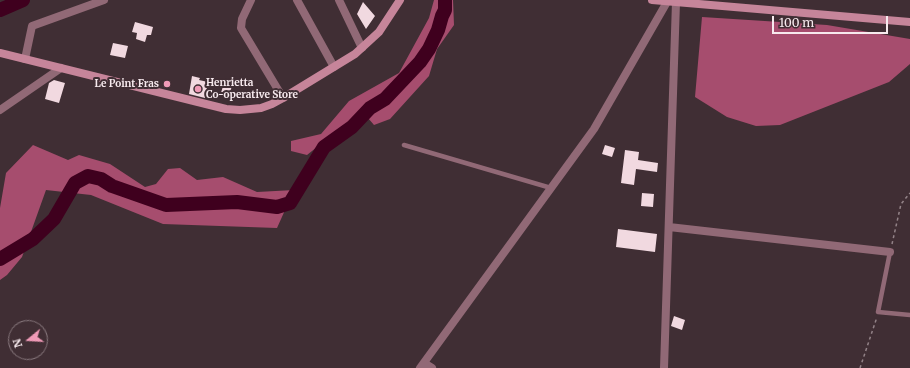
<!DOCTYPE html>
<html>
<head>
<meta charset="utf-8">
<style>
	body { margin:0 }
	#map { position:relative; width:910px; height:368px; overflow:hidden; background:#402e34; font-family:Merriweather,serif }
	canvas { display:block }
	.north { position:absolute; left:8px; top:320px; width:40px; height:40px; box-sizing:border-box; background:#402e34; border:1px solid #89797e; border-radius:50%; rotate:252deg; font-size:11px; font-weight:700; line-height:16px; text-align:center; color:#f7eaee }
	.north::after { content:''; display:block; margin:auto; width:14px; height:18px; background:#f09ab7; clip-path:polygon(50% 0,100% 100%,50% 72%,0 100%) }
	.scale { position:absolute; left:772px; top:16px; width:116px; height:18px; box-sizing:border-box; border:2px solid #f7eaee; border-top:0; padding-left:5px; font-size:12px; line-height:14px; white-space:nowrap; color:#f7eaee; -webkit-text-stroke:3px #402e34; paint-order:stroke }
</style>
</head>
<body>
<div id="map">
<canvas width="910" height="368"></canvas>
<div class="north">N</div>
<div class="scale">100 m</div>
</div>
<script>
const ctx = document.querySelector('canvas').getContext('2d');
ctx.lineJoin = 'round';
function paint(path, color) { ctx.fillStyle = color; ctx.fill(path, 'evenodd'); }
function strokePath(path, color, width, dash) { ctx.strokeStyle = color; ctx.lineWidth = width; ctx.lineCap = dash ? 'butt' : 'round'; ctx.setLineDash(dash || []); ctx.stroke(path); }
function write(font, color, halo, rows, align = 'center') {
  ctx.font = font + ' Merriweather,serif'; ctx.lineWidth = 4; ctx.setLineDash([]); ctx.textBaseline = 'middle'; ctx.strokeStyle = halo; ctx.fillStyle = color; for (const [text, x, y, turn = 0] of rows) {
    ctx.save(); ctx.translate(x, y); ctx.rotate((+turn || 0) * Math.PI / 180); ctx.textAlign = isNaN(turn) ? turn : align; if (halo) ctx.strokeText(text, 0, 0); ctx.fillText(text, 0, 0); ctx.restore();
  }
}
paint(new Path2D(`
	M434,0H453L454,25L437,49L429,76L390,119L374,125L362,111L307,155L291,151V141L321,134L349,101L399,73L429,18Z
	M702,17L827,25L910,39V64L889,82L780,125L756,126L727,117L695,97Z
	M33,145L68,160L79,155L110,164L145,187L156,184L168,169L180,168L197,180L223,177L257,192L294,190L277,228L163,224L91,195L46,190L22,257L7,275L0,280V208L6,173Z`), '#a64d6e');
strokePath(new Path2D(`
	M0,10L23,0
	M0,259L33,239L54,219L75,183L88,176L101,179L112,186L166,205L237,202L277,207L290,203L324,147L352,127L370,108L385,99L420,62L429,49L438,30L442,16L445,10V0`), '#3f001e', 14);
paint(new Path2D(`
	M363,2L375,16L366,29L357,14Z
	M135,22L153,27L151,35H147L145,42L136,39L137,33L132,32Z
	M113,43L128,46L125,58L110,55Z
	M192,76L200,78L199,80L208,82L205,98L189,94Z
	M54,80L65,83L59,103L45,99L49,83Z
	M224,83L232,86L228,98L220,96Z
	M605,145L615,148L612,157L602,154Z
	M625,150L639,152L638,160L658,163L657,172L636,169L634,185L621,183Z
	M642,193L654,194L653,207L641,206Z
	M618,229L657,234L655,252L616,247Z
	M674,316L685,320L682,330L671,326Z`), '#f1d9e0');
strokePath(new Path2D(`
	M892,244L901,204L910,193
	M860,368L877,317`), '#938388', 1.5, [3, 3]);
strokePath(new Path2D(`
	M404,145L551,188
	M890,252L878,312L910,315`), '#916976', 4.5);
strokePath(new Path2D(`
	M251,0L242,19L241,28L283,98
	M297,0L334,67
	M339,0L362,48
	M25,59L32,26L104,0
	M0,110L61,68
	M669,227L890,252
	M424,363L432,368
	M420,368L594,129L667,2
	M664,368L676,2`), '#916976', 8);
strokePath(new Path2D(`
	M652,0L910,22
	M0,53L226,109L240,110L261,108L272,104L283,98L355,54L379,32L400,0`), '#c6859a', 8);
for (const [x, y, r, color] of [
	[167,84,4,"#f09ab7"],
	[198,89,4,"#f09ab7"]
]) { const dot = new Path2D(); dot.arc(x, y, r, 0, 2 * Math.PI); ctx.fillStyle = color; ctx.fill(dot); strokePath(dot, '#402e34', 1.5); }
write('bold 10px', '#f7eaee', '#402e34', [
	["Henrietta",206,83],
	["Co-operative Store",206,95],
	["Le Point Fras",159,84,"right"]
], 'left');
</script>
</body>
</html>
